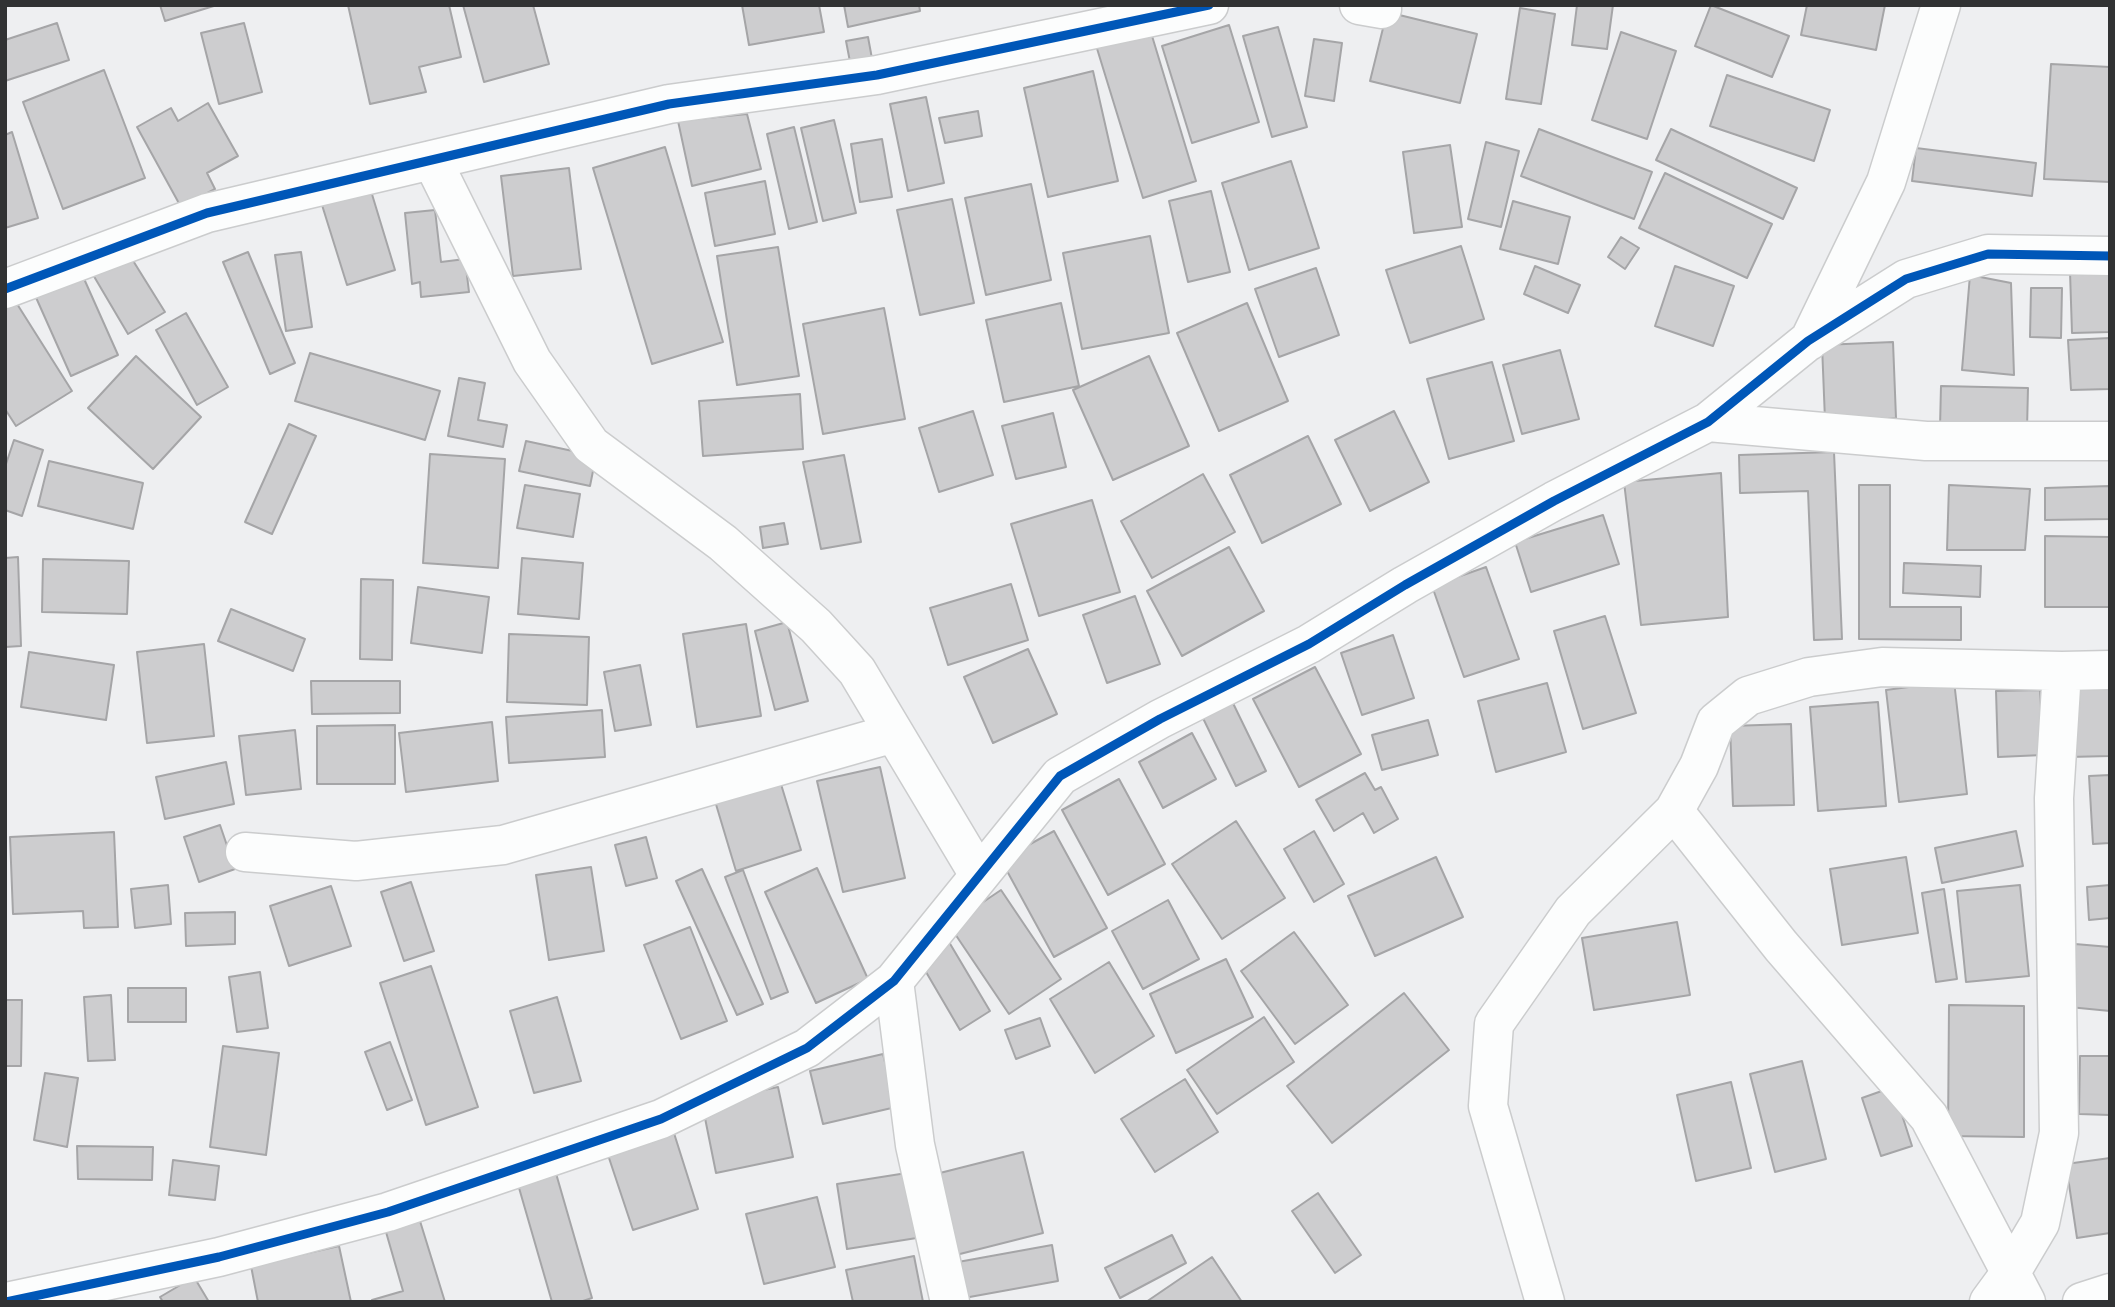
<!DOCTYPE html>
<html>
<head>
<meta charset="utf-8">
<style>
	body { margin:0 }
	#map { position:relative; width:2115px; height:1307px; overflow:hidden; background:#eeeff1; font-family:Raleway,sans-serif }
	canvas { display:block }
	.frame { position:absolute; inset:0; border:7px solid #313233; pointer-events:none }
</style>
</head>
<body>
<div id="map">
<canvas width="2115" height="1307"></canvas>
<div class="frame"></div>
</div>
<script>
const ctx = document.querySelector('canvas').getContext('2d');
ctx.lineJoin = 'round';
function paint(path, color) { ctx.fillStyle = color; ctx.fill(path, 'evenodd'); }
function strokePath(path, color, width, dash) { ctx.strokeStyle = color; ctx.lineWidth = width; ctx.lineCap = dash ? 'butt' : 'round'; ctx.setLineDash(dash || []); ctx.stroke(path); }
const building = new Path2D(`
	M160,5H217L165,21Z
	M348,5H449L461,57L419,67L426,92L370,104Z
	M463,5H533L549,64L484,82Z
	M742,5H819L824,32L749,45Z
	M844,5H919L920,11L848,27Z
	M1577,5H1613L1607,49L1572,45Z
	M1711,5L1789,36L1772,77L1695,46Z
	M1807,5H1885L1876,50L1801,35Z
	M1520,8L1555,14L1541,104L1506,99Z
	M1387,12L1477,34L1460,103L1370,81Z
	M57,23L69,60L5,81V40Z
	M244,23L262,92L219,104L201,33Z
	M1229,25L1259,122L1192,143L1162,46Z
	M1149,26L1196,181L1143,198L1095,42Z
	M1278,27L1307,127L1272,137L1243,36Z
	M1621,32L1676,51L1647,139L1592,120Z
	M868,37L873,64L851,67L846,41Z
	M1314,39L1342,43L1334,101L1305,96Z
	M2051,64L2110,67V182L2044,179Z
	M104,70L145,178L63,209L23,102Z
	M1093,71L1118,181L1048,197L1024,88Z
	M1727,75L1830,110L1814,161L1710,126Z
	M926,97L944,183L908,191L890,104Z
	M208,103L238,156L207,173L215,189L181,207L137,127L171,108L178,121Z
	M978,111L982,136L945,143L939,118Z
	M747,114L761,169L692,186L678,121Z
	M834,120L856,213L823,221L801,128Z
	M794,127L817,222L789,229L767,134Z
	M1539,129L1652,172L1634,219L1521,176Z
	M1671,129L1797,188L1783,219L1656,160Z
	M12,132L38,218L5,228V135Z
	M882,139L892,197L860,202L851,144Z
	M1486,142L1519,151L1501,227L1468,219Z
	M1450,145L1462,227L1414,233L1403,152Z
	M665,147L723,342L652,364L593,168Z
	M1916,148L2036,163L2032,196L1912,181Z
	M1291,161L1319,248L1249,270L1222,183Z
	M569,168L581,269L513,276L501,176Z
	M1665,173L1772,224L1747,278L1639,228Z
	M765,181L775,234L715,246L705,193Z
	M1031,184L1051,280L986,295L965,198Z
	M371,191L395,270L347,285L322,205Z
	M1211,191L1230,272L1188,282L1169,201Z
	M952,199L974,303L920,315L897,210Z
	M1513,201L1570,217L1558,264L1500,249Z
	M435,210L441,262L465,259L469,292L421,297L420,282L412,284L405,213Z
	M1150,236L1169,333L1082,349L1063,253Z
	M1621,237L1639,248L1625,269L1608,257Z
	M1461,246L1484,319L1410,343L1386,270Z
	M778,247L799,376L737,385L717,256Z
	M127,251L165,312L128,334L92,273Z
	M248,252L295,363L270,374L223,262Z
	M301,252L312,327L286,331L275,255Z
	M1535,266L1580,285L1568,313L1524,294Z
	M1675,266L1734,286L1713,346L1655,326Z
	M1316,268L1339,335L1279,357L1255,289Z
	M2110,271V332L2072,333L2070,272Z
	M81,272L118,355L71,376L34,293Z
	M1970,275L2011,283L2014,375L1962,370Z
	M2031,288H2062L2061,338L2030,337Z
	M12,296L72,391L16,426L5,409V301Z
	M1061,303L1079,386L1004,402L986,320Z
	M1247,303L1288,401L1219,431L1177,333Z
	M884,308L905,419L823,434L803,324Z
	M186,313L228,387L197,405L156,330Z
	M2110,338V389L2071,390L2068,340Z
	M1893,342L1896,418L1825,420L1822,345Z
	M1560,350L1579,419L1522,434L1503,365Z
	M310,353L440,391L425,440L295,401Z
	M136,356L201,417L153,469L88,408Z
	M1149,356L1189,446L1113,480L1073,390Z
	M1492,362L1514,441L1449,459L1427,379Z
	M459,378L485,383L478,420L507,425L503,447L448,436Z
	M1941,386L2028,388L2027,429L1940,427Z
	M800,394L803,449L703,456L699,401Z
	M973,411L993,475L939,492L919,428Z
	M1394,411L1429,482L1370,511L1335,440Z
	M1053,413L1066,467L1016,479L1002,426Z
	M289,424L316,436L272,534L245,522Z
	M1308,436L1341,504L1262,543L1230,475Z
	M14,440L43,450L22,516L5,510V467Z
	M526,441L596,456L590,486L519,471Z
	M1834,452L1842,639L1814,640L1808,491L1740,493L1739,455Z
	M430,454L505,459L498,568L423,563Z
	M844,455L861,542L821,549L803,462Z
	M49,461L143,483L133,529L38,506Z
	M1721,473L1728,617L1641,625L1624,482Z
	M1203,474L1235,532L1152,578L1121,521Z
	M525,485L580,494L573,537L517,528Z
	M1859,485H1890V607H1961V640L1859,639Z
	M1949,485L2030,489L2025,550H1947Z
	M2110,486V519L2045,520V488Z
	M1092,500L1120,592L1039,616L1011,524Z
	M1603,515L1619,564L1531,592L1515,542Z
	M784,523L788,544L763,548L760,527Z
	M2045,536L2110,537V607H2045Z
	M1229,547L1264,611L1182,656L1147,591Z
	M18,557L21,646L5,647V558Z
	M522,558L583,563L579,619L518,614Z
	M43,559L129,561L127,614L42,612Z
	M1904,563L1981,566L1980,597L1903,593Z
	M1486,567L1519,659L1464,677L1432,586Z
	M361,579L393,580L392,660L360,659Z
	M1011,584L1028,640L948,665L930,608Z
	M418,587L489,597L482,653L411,643Z
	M1135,596L1160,664L1107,683L1083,615Z
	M231,609L305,639L293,671L218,641Z
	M1605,616L1636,713L1583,729L1554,631Z
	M787,622L808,701L775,710L755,631Z
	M746,624L761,716L697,727L683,634Z
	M509,634L589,637L587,705L507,702Z
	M1393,635L1414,698L1362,715L1341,653Z
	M204,644L214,736L147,743L137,652Z
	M1028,649L1057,714L993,743L964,677Z
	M29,652L114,665L106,720L21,707Z
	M640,665L651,725L615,731L604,672Z
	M1315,667L1361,754L1299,787L1253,699Z
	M311,681H400V713L312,714Z
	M1954,681L1967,794L1899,802L1886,690Z
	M1547,683L1566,752L1496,772L1478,701Z
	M2110,687V756L2068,757L2066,688Z
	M2040,690L2043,755L1998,757L1996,691Z
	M1230,697L1266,771L1236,786L1200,712Z
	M1878,702L1886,806L1818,811L1810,707Z
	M602,710L605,757L509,763L506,717Z
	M1428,720L1438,755L1382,770L1372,735Z
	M492,722L498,781L406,792L399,733Z
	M1791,724L1794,805L1733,806L1730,726Z
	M395,725V784H317V726Z
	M295,730L301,789L246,795L239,736Z
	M1192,733L1216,779L1163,808L1139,762Z
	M226,762L234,804L165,819L156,777Z
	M880,767L905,878L843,892L817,781Z
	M777,771L801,850L736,871L712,791Z
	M1365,773L1375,790L1381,787L1398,819L1374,833L1363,813L1334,831L1316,800Z
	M2110,775V843L2093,844L2089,776Z
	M1119,779L1165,864L1108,895L1062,810Z
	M1236,821L1285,898L1222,939L1172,864Z
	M220,825L235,869L199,882L184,837Z
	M1054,831L1107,928L1054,957L1001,860Z
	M1314,831L1344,884L1314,902L1284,849Z
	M2016,831L2023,866L1942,883L1935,848Z
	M114,832L118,927L84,928L83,911L13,914L10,837Z
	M646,837L657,878L626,886L615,845Z
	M1436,857L1463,917L1375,956L1348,896Z
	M1906,857L1918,933L1842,945L1830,869Z
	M591,867L604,951L549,960L536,875Z
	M817,868L868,979L816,1003L765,892Z
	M702,869L763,1004L737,1015L676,881Z
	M743,870L788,992L771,999L725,877Z
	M411,882L434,951L404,961L381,892Z
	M168,885L171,924L135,928L131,889Z
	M2020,885L2029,976L1966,982L1957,891Z
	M2110,885V918L2089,920L2087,887Z
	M331,886L351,946L289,966L270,906Z
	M1944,889L1957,979L1936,982L1922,893Z
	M1001,890L1061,979L1009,1014L949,925Z
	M1168,900L1199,959L1143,989L1112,931Z
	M235,912V944L186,946L185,913Z
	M1677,922L1690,995L1594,1010L1582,938Z
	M690,927L727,1021L681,1039L644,945Z
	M1294,932L1348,1005L1295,1044L1241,971Z
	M949,942L990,1011L960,1030L919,960Z
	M2075,944L2110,947V1011L2069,1007Z
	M1226,959L1253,1017L1176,1053L1150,994Z
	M1109,962L1154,1036L1095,1073L1050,999Z
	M431,966L478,1107L426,1125L380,983Z
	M260,972L268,1028L237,1032L229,977Z
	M128,988H186V1022H128Z
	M1404,993L1449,1050L1332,1143L1287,1086Z
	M111,995L115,1060L88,1061L84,997Z
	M557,997L581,1081L534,1093L510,1011Z
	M5,1000H22L21,1066H5Z
	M1949,1005L2024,1006V1137L1948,1136Z
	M1264,1017L1294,1062L1217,1114L1187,1070Z
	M1040,1018L1050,1046L1016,1059L1005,1030Z
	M390,1042L412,1100L387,1110L365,1052Z
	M223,1046L279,1053L266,1155L210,1147Z
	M883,1054L896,1107L823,1124L810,1071Z
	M2080,1056H2110V1115L2079,1114Z
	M1802,1061L1826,1159L1775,1172L1750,1074Z
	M45,1073L78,1078L67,1147L34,1140Z
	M1185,1079L1218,1132L1155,1172L1121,1119Z
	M1731,1082L1751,1168L1696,1181L1677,1095Z
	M778,1087L793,1157L716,1173L702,1103Z
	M1893,1087L1912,1146L1881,1156L1862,1098Z
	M673,1130L698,1209L633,1230L607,1152Z
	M77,1146L153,1147L152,1180L78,1179Z
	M1023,1152L1043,1233L948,1257L928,1176Z
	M2110,1158V1233L2077,1238L2066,1164Z
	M173,1160L219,1166L215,1200L169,1195Z
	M553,1163L592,1298L580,1302H552L515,1174Z
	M913,1172L923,1237L847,1249L837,1184Z
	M1318,1193L1361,1255L1335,1273L1292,1211Z
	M817,1197L835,1267L764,1284L746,1214Z
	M420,1221L445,1302H372V1300L403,1291L386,1232Z
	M1172,1235L1186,1263L1120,1298L1105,1268Z
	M1052,1245L1058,1281L964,1298L958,1262Z
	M339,1246L351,1302H258L251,1266Z
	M914,1256L923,1302H853L846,1270Z
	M1212,1257L1242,1302H1146Z
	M194,1277L209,1302H163L160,1297Z`);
paint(building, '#cdcdcf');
strokePath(building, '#a5a5a7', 2);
const street = new Path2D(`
	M1359,5L1382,9
	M432,160L532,361L591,445L723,543L816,626L857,671L979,875
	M5,289L207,213L669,104L877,75L1209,5
	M1809,341L1886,182L1941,5
	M1708,422L1926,441H2110
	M1674,811L1781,946L1929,1117L2026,1302
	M245,852L356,861L503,845L894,733
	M894,981L915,1145L950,1302
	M6,1302L219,1257L388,1212L661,1119L807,1048L894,981L1060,776L1160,719L1309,644L1405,585L1554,501L1708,422L1808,341L1906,279L1988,254L2110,256
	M1545,1302L1488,1106L1494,1024L1573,911L1674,811L1699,766L1716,722L1748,696L1809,677L1882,667L2062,671L2110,670
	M1989,1302L2011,1272L2040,1223L2059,1133L2054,798L2062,671
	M2082,1302L2110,1293`);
strokePath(street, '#cbcccd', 41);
strokePath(street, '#fcfdfd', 38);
strokePath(new Path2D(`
	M5,289L207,213L669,104L877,75L1209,5
	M6,1302L219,1257L388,1212L661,1119L807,1048L894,981L1060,776L1160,719L1309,644L1405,585L1554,501L1708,422L1808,341L1906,279L1988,254L2110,256`), '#0057b8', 9);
</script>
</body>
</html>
